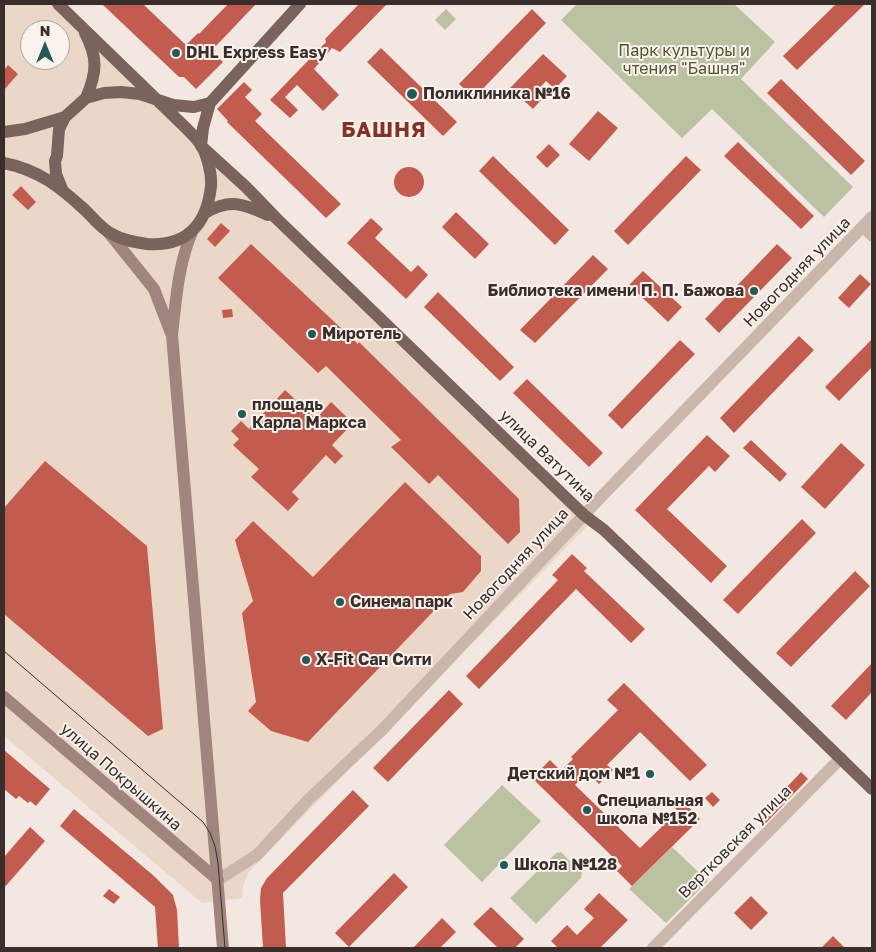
<!DOCTYPE html>
<html>
<head>
<meta charset="utf-8">
<style>
	body { margin:0 }
	#map { position:relative; width:876px; height:952px; overflow:hidden; background:#f3e8e1; font-family:"Golos Text",sans-serif }
	canvas { display:block }
	.frame { position:absolute; inset:0; border:5px solid #392e2b; pointer-events:none }
	.north { position:absolute; left:20px; top:20px; width:50px; height:50px; box-sizing:border-box; background:#faf2ed; border:1px solid #ada49f; border-radius:50%; rotate:0deg; font-size:14px; font-weight:700; line-height:20px; text-align:center; color:#392e2b }
	.north::after { content:''; display:block; margin:auto; width:18px; height:22px; background:#215a56; clip-path:polygon(50% 0,100% 100%,50% 72%,0 100%) }
</style>
</head>
<body>
<div id="map">
<canvas width="876" height="952"></canvas>
<div class="frame"></div>
<div class="north">N</div>
</div>
<script>
const ctx = document.querySelector('canvas').getContext('2d');
ctx.lineJoin = 'round';
function paint(path, color) { ctx.fillStyle = color; ctx.fill(path, 'evenodd'); }
function strokePath(path, color, width, dash) { ctx.strokeStyle = color; ctx.lineWidth = width; ctx.lineCap = dash ? 'butt' : 'round'; ctx.setLineDash(dash || []); ctx.stroke(path); }
function write(font, color, halo, rows, align = 'center') {
  ctx.font = font + ' "Golos Text",sans-serif'; ctx.lineWidth = 4; ctx.setLineDash([]); ctx.textBaseline = 'middle'; ctx.strokeStyle = halo; ctx.fillStyle = color; for (const [text, x, y, turn = 0] of rows) {
    ctx.save(); ctx.translate(x, y); ctx.rotate((+turn || 0) * Math.PI / 180); ctx.textAlign = isNaN(turn) ? turn : align; if (halo) ctx.strokeText(text, 0, 0); ctx.fillText(text, 0, 0); ctx.restore();
  }
}
paint(new Path2D(`
	M577,4H734L775,42L741,79L853,187L824,217L712,109L682,138L561,20Z
	M446,9L456,19L445,30L435,20Z
	M502,785L541,821L482,882L444,845Z
	M672,847L708,881L666,923L629,889Z
	M561,852L582,873L581,878L536,924L510,898L556,853Z`), '#bbc2a1');
paint(new Path2D(`
	M4,4H59L592,521L248,873L243,886L242,898L202,903L4,736ZM30,30H60V60H30Z`), '#ead7c8');
paint(new Path2D(`
	M102,4H143L186,45L198,33L199,34L228,4H256L214,48L216,51L214,53L223,62L196,89L184,77H179Z
	M359,4H387L340,52L332,48L314,69L339,95L323,111L297,85L285,97L298,110L290,118L270,100L326,42L325,39Z
	M836,4H865L797,70L783,56Z
	M532,9L546,23L474,98L459,84Z
	M381,48L457,122L443,136L367,62Z
	M543,54L567,76L555,89L546,81L534,94L541,100L533,109L510,88Z
	M8,65L18,74L4,90V70Z
	M781,79L865,161L851,175L767,93Z
	M244,82L252,90L245,97L262,114L255,121L341,204L326,218L227,122L228,121L217,109Z
	M598,111L618,128L589,161L569,144Z
	M738,142L814,216L801,229L724,156Z
	M549,144L560,155L547,168L536,157Z
	M493,156L569,230L555,245L479,171Z
	M686,156L701,170L628,245L614,231Z
	M394 182a15 15 0 1 1 30 0a15 15 0 1 1-30 0Z
	M21,186L36,202L28,210L12,195Z
	M456,212L489,244L475,259L442,227Z
	M371,218L383,229L375,238L411,272L418,265L428,275L406,299L347,243Z
	M221,223L230,231L215,247L207,239Z
	M251,244L358,344L359,342L519,499L520,532L508,544L438,475L429,484L391,447L401,440L326,366L318,373L218,278Z
	M777,244L792,258L719,333L705,319Z
	M593,255L608,269L535,343L520,330Z
	M643,271L682,307L668,322L629,285Z
	M860,274L871,284L849,308L838,298Z
	M438,292L514,367L500,381L424,307Z
	M232,309L233,317L223,318L222,310Z
	M799,336L814,350L734,433L720,418Z
	M872,339V367L839,401L825,387Z
	M680,340L695,354L622,429L608,415Z
	M527,379L603,453L589,467L513,393Z
	M285,390L316,419L331,402L353,423L332,445L343,456L335,464L326,455L292,492L299,499L288,511L251,477L259,469L233,445L239,439L231,431L241,421L249,429Z
	M707,435L730,456L715,472L709,466L667,509L727,566L711,583L635,510Z
	M751,440L787,474L780,482L743,448Z
	M841,443L865,465L825,509L801,487Z
	M45,461L147,546L163,729L148,736L4,614V508Z
	M405,482L481,556V571L463,592L450,594L308,742L271,731L248,711L256,702L242,613L253,601L235,540L253,521L313,577Z
	M802,519L816,533L738,614L723,600Z
	M572,554L587,568L584,571L645,629L631,643L576,589L479,689L466,676L558,580L552,575Z
	M855,571L870,586L791,667L776,653Z
	M872,663V692L846,720L831,706Z
	M624,683L707,765L690,781L640,732L607,765L613,770L599,784L587,772L575,785L640,848L678,811L674,807L682,800L700,819L632,886L617,871L622,866L532,778L550,760L561,771L573,759L571,757L618,710L607,700Z
	M449,690L463,704L388,782L373,768Z
	M4,750L50,789L36,806L30,801L28,803L19,796L16,799L4,789Z
	M801,772L808,779L764,825L758,818Z
	M353,790L369,806L283,893L286,948H263L260,900L261,888L267,878Z
	M712,792L720,800L713,807L705,798Z
	M74,809L154,876L173,895L177,910L179,948H158L155,907L60,826Z
	M30,827L45,841L4,888V857Z
	M394,873L408,887L349,947L335,933Z
	M109,889L120,897L114,904L103,896Z
	M599,893L628,920L600,948H558L551,941L567,925L577,935L594,918L584,909Z
	M751,896L768,913L751,930L734,913Z
	M491,907L524,939L515,948H498L473,924Z
	M442,918L456,932L440,948H413Z
	M833,936L845,948H821Z`), '#c25c4f');
strokePath(new Path2D(`
	M863,227L872,236`), '#cbb6ac', 11);
strokePath(new Path2D(`
	M218,880L257,855L308,800L382,730L601,497L872,217
	M653,948L841,758`), '#cbb6ac', 12);
strokePath(new Path2D(`
	M192,232C178,265 176,300 172,335L223,948
	M109,233L154,289L171,333
	M4,697L218,880`), '#9f857e', 12);
strokePath(new Path2D(`
	M85,33C98,58 97,72 86,98
	M4,132L25,129L65,117
	M201,146L246,187L277,219L584,515L604,530L697,619L872,789
	M201,146L203,128L210,103L300,4
	M4,163C39,170 60,187 85,210C93,218 101,228 110,233C122,240 134,242 147,244C187,247 207,224 211,186C212,174 207,155 201,145C197,139 191,133 186,128L58,4
	M62,189L56,174L55,161L57,156L59,129L65,117L86,98L104,93L121,92L140,94L173,105L194,107L210,103
	M205,213C230,198 244,204 268,215`), '#7a635d', 12);
strokePath(new Path2D(`
	M4,651L203,822L210,833L215,846L218,863L225,948`), '#392e2b', 1);
for (const [x, y, r, color] of [
	[176,53,5,"#215a56"],
	[412,94,6,"#215a56"],
	[754,291,5,"#215a56"],
	[312,334,5,"#215a56"],
	[242,414,5,"#215a56"],
	[340,602,5,"#215a56"],
	[306,660,5,"#215a56"],
	[650,774,5,"#215a56"],
	[587,810,5,"#215a56"],
	[504,865,5,"#215a56"]
]) { const dot = new Path2D(); dot.arc(x, y, r, 0, 2 * Math.PI); ctx.fillStyle = color; ctx.fill(dot); strokePath(dot, '#faf2ed', 2); }
write('16px', '#4d572f', '#faf2ed', [
	["Парк культуры и",684,51],
	["чтения \"Башня\"",684,69]
]);
write('bold 16px', '#392e2b', '#faf2ed', [
	["DHL Express Easy",186,53],
	["Поликлиника №16",423,94],
	["Библиотека имени П. П. Бажова",744,291,"right"],
	["Миротель",322,334],
	["площадь",252,405],
	["Карла Маркса",252,423],
	["Синема парк",350,602],
	["X-Fit Сан Сити",316,660],
	["Детский дом №1",640,774,"right"],
	["Специальная",597,801],
	["школа №152",597,819],
	["Школа №128",514,865]
], 'left');
write('16px', '#392e2b', '#faf2ed', [
	["Новогодняя улица",797,272,-46],
	["улица Ватутина",547,456,44],
	["Новогодняя улица",516,564,-47],
	["улица Покрышкина",121,777,41],
	["Вертковская улица",735,842,-45]
]);
ctx.letterSpacing = '1px';
write('bold 21px', '#863126', '#faf2ed', [
	["БАШНЯ",384,130]
]);
ctx.letterSpacing = '0px';
</script>
</body>
</html>
